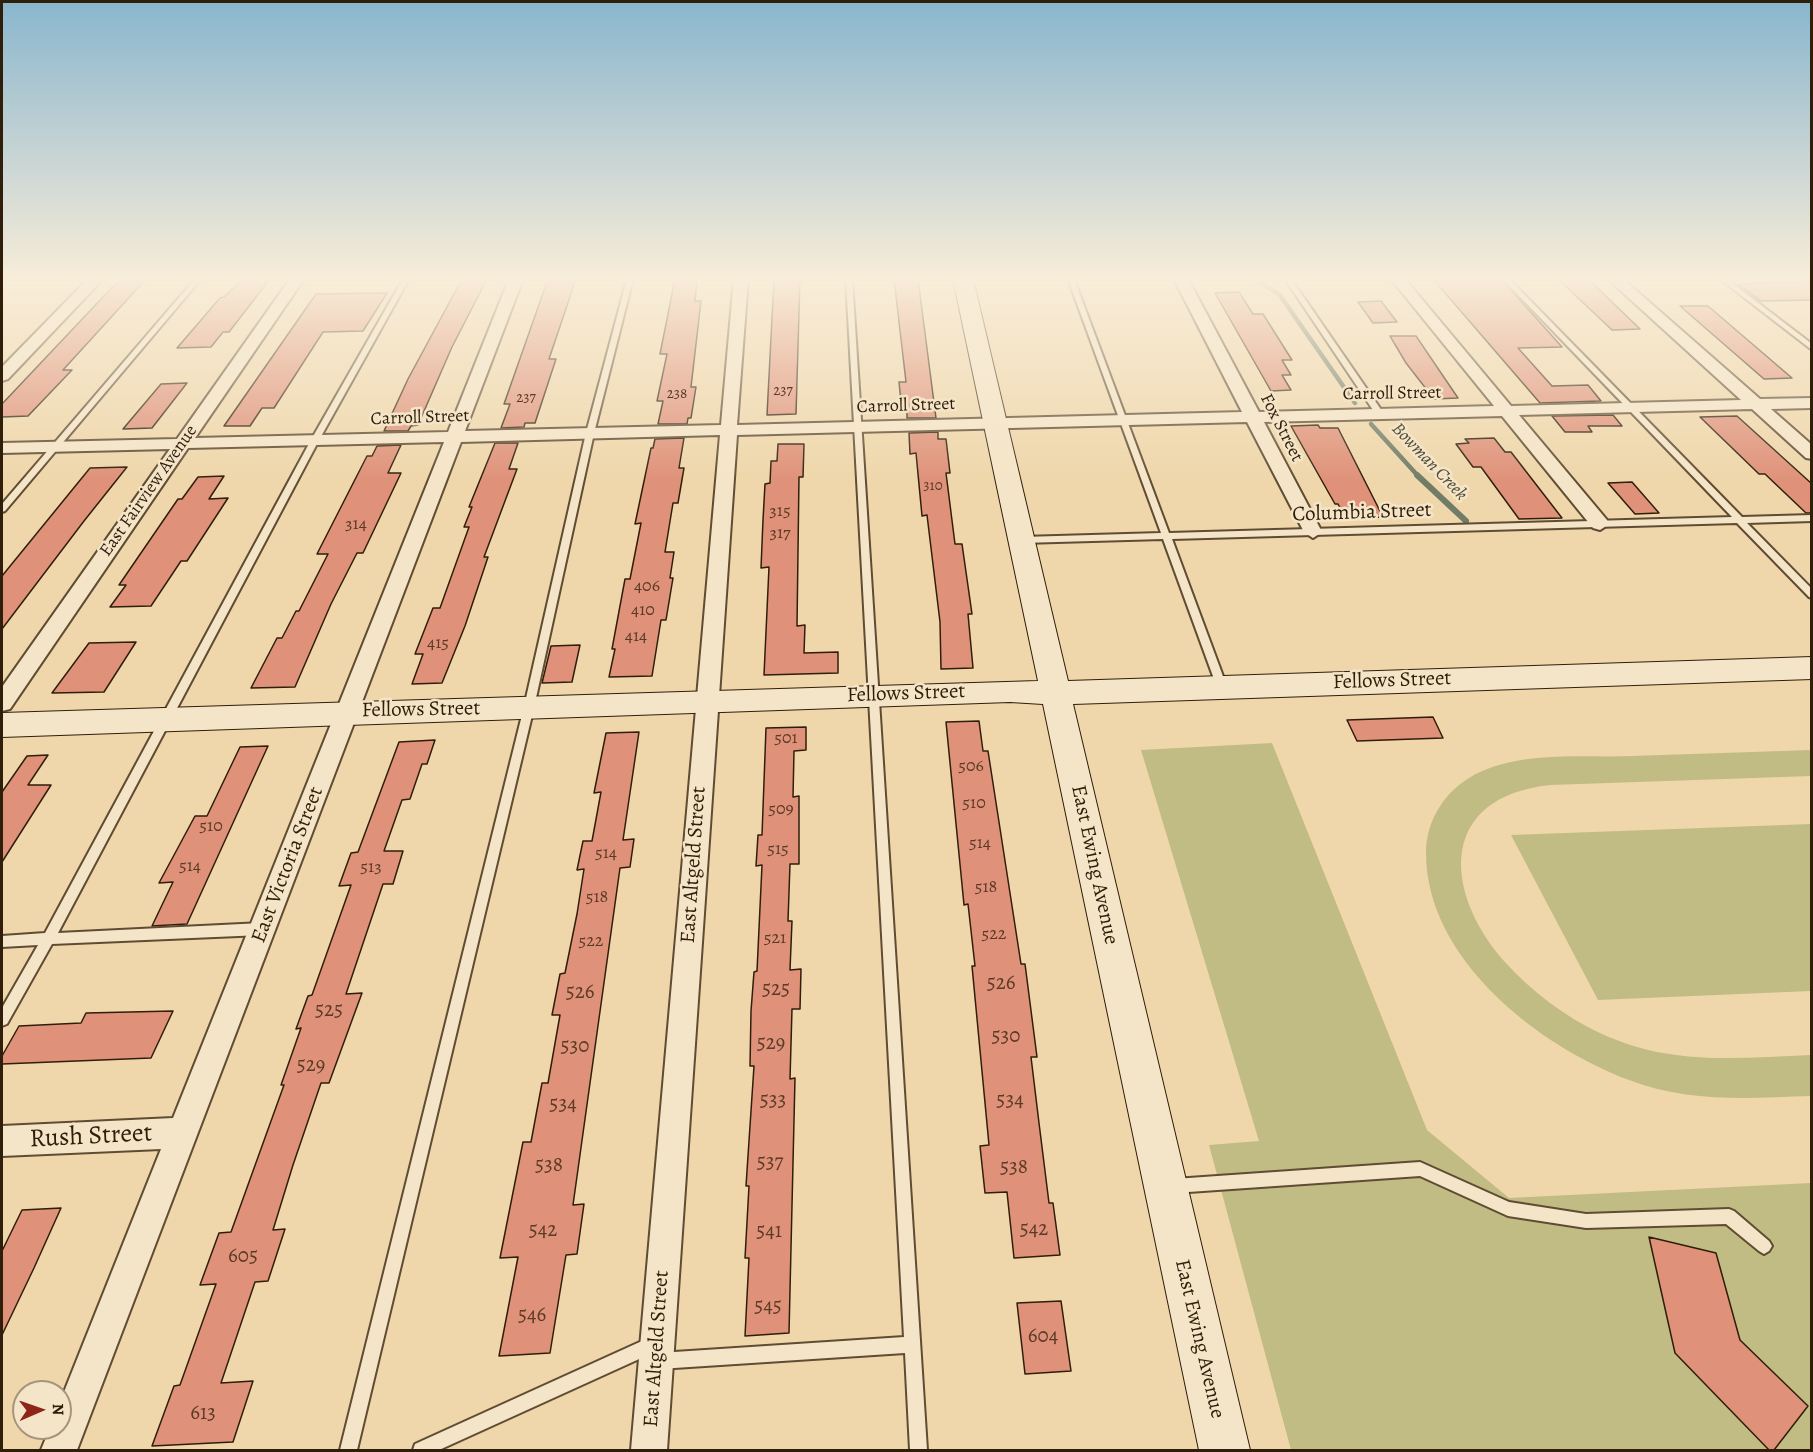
<!DOCTYPE html>
<html>
<head>
<meta charset="utf-8">
<style>
	body { margin:0 }
	#map { position:relative; width:1813px; height:1452px; overflow:hidden; background:#efd7ab; font-family:Alegreya,serif }
	canvas { display:block }
	.frame { position:absolute; inset:0; border:3px solid #2f1e0a; pointer-events:none }
	.north { position:absolute; left:12px; top:1380px; width:60px; height:60px; box-sizing:border-box; background:#f5e5c8; border:2px solid #a6957c; border-radius:50%; rotate:88deg; font-size:16px; font-weight:700; line-height:24px; text-align:center; color:#2f1e0a }
	.north::after { content:''; display:block; margin:auto; width:21px; height:27px; background:#8f2418; clip-path:polygon(50% 0,100% 100%,50% 72%,0 100%) }
</style>
</head>
<body>
<div id="map">
<canvas width="1813" height="1452"></canvas>
<div class="frame"></div>
<div class="north">N</div>
</div>
<script>
const ctx = document.querySelector('canvas').getContext('2d');
ctx.lineJoin = 'round';
function paint(path, color) { ctx.fillStyle = color; ctx.fill(path, 'evenodd'); }
function strokePath(path, color, width, dash) { ctx.strokeStyle = color; ctx.lineWidth = width; ctx.lineCap = dash ? 'butt' : 'round'; ctx.setLineDash(dash || []); ctx.stroke(path); }
function write(font, color, halo, rows, align = 'center') {
  ctx.font = font + ' Alegreya,serif'; ctx.lineWidth = 5; ctx.setLineDash([]); ctx.textBaseline = 'middle'; ctx.strokeStyle = halo; ctx.fillStyle = color; for (const [text, x, y, turn = 0] of rows) {
    ctx.save(); ctx.translate(x, y); ctx.rotate((+turn || 0) * Math.PI / 180); ctx.textAlign = isNaN(turn) ? turn : align; if (halo) ctx.strokeText(text, 0, 0); ctx.fillText(text, 0, 0); ctx.restore();
  }
}
paint(new Path2D(`
	M1272,743L1427,1130L1509,1198L1811,1183V1450H1291L1209,1145L1259,1141L1141,750Z
	M1811,750V776L1550,785C1439,797 1442,890 1504,961C1531,991 1565,1017 1602,1034C1672,1066 1737,1058 1811,1055V1096C1749,1098 1689,1103 1629,1080C1538,1046 1426,959 1426,853C1426,822 1443,794 1469,778C1515,750 1580,758 1632,756C1692,754 1752,752 1811,750Z
	M1811,824V991L1598,1000L1511,835Z`), '#c0bc84');
strokePath(new Path2D(`
	M1255,279L1279,294L1355,403
	M1371,424L1419,477`), '#707c66', 4.5);
strokePath(new Path2D(`
	M1417,475L1466,521`), '#707c66', 6);
const building = new Path2D(`
	M120,279H146L63,370H72L28,416L2,417V404Z
	M243,279H270L229,332H223L211,347L177,348L220,298L224,297Z
	M462,279H487L452,347L418,425L411,426L408,431H384L408,379Z
	M548,279H576L549,359H556L535,423H525L524,427L501,428L510,404H504Z
	M675,279H697L695,301H701L691,387H696L691,418H688L687,424H658L663,401H657L667,354H660Z
	M774,279H800L796,414L767,415Z
	M894,279H918L936,418H907V412H902L899,382H906Z
	M1433,279H1501L1562,347L1518,348L1552,386L1588,385L1601,401L1540,403Z
	M1558,279H1588L1640,329L1612,330Z
	M1812,281V300L1761,301L1738,284Z
	M1239,292L1253,314H1263L1292,360H1282L1291,375H1282L1291,390L1271,391L1215,293Z
	M387,293L363,331L323,332L274,408H262L250,426H224L316,294Z
	M1381,301L1397,322L1373,323L1358,302Z
	M1680,306H1708L1792,378L1764,379Z
	M1390,336H1416L1458,398L1434,399L1406,363Z
	M187,383L152,428L123,429L161,384Z
	M1613,415L1622,426H1588L1592,432H1565L1552,416Z
	M1737,416L1812,484V513H1806L1765,474H1759L1700,417Z
	M1318,425L1320,428H1338L1383,517L1346,519L1338,504H1335L1291,426Z
	M938,432V439H946L950,473H946L955,544H962L972,614H968L973,668L941,669L940,622L927,515L922,516L916,453L910,454L909,433Z
	M684,438L679,468H684L678,503H673L665,552H674L670,578H673L666,620H661L652,676L609,677L615,649H612L625,579H630L641,523L635,524L651,448H653L655,439Z
	M1494,438L1505,452H1511L1562,518L1519,519L1481,467H1473L1456,444L1469,443L1465,439Z
	M495,443H518L509,469H517L484,557H488L465,626L442,683L412,684L423,654H415L433,608H440L469,527H464L472,507H469Z
	M778,444H804L803,477H799L797,626L805,625L804,653L838,652V673L764,675L769,567L761,568L763,520L765,484L770,483L771,461H777Z
	M401,445L388,473H401L363,553H357L331,604L295,687L251,688L277,638H282L296,611H299L328,554H317L367,456H372L377,446Z
	M127,467L84,521L2,629V576L90,468Z
	M224,476L209,499L228,498L187,561H181L151,606L110,607L126,585H119L178,499H182L198,477Z
	M1632,482L1659,513L1635,514L1608,483Z
	M136,642L104,692L52,693L89,643Z
	M580,645L572,682L542,683L551,646Z
	M1433,717L1443,738L1357,741L1347,720Z
	M979,721L983,751H988L1021,964H1025L1037,1057H1031L1039,1123L1049,1203H1053L1060,1255L1014,1258L1007,1192L985,1193L980,1146L989,1145L972,966H975L968,904L964,905L946,722Z
	M806,727V750L794,751L793,797L799,796V864H790L788,921H792L790,970L801,969L800,1009H792L790,1079L795,1078L789,1333L745,1336L749,1258H745L749,1186H746L754,1066H750L751,1011L754,972L757,971L762,865L756,866L758,835H762L766,728Z
	M639,732L623,840L634,839L630,867L620,868L573,1205L584,1204L577,1254L566,1255L550,1353L499,1356L518,1257L500,1258L523,1142H531L542,1083H548L560,1015H552L560,974L565,973L577,914L584,869L577,870L583,841H592L601,792L594,793L606,733Z
	M435,740L427,764H422L410,799L402,800L384,851H403L393,884H383L346,994L362,993L329,1083H321L293,1165L273,1230L285,1229L268,1281L255,1282L221,1383L253,1381L233,1442L152,1446L174,1386L180,1385L216,1284L200,1285L219,1233L231,1232L284,1085H281L301,1028L296,1029L308,996L312,995L351,885L339,886L351,853L358,852L399,742Z
	M268,746L187,924L152,926L173,882L159,883L195,816H207L240,747Z
	M48,755L28,785H51L2,862V792L27,756Z
	M173,1011L151,1058L2,1064V1056L19,1026L81,1023L86,1013Z
	M61,1208L34,1268L2,1335V1251L22,1210Z
	M1649,1237L1716,1253L1740,1340L1808,1406L1774,1450H1769L1675,1353Z
	M1061,1301L1071,1371L1025,1374L1017,1303Z`);
paint(building, '#df9179');
strokePath(building, '#2f1e0a', 1.5);
const lane = new Path2D(`
	M195,279H201L5,511L2,512V504Z
	M403,279H409L319,440L58,933L262,923L266,925L268,929L266,933L262,935L52,944L7,1024L2,1026V1008L38,945L2,947V936L45,933L311,440Z
	M627,279H633L594,433L534,707L357,1450H340L524,707L586,433Z
	M846,279H852L927,1450H910L905,1353L659,1369L653,1367L651,1361L653,1355L659,1353L904,1337Z
	M1068,279H1074L1169,533L1732,517L1503,279H1509L1742,517L1812,515V521L1747,523L1812,589V598L1809,597L1737,523L1172,539L1227,687L1226,690H1218L1163,539L1022,543L1018,540L1022,537L1161,533Z
	M1285,279H1291L1384,414L1383,416H1377Z
	M1720,279H1727L1812,344V350Z
	M1420,1162L1509,1202L1586,1214L1729,1209L1734,1211L1769,1241L1772,1246L1769,1251L1764,1254L1759,1251L1726,1224L1586,1228L1508,1216L1420,1176L1174,1193L1169,1191L1167,1186L1169,1181L1174,1179Z
	M653,1336L659,1338L661,1344L659,1350L439,1450H413L415,1444Z`);
const street = new Path2D(`
	M88,279H103L8,379L2,381V367Z
	M290,279H304L195,438L448,432L509,279H523L465,431L721,425L734,279H748L737,425L1242,412L1174,279H1188L1259,412L1494,406L1391,279H1405L1511,406L1741,400L1608,279H1623L1760,399L1812,398V408L1771,409L1812,445V459L1806,458L1752,409L1519,415L1607,520L1609,524L1600,530L1593,528L1502,416L1264,422L1322,532L1313,538L1304,532L1247,422L737,435L667,1450H631L720,435L461,442L77,1450H41L50,1428H60V1402L161,1149L2,1156V1126L173,1118L444,442L188,448L10,709L2,711V687L170,449L2,453V443L177,439Z`);
const secondary = new Path2D(`
	M953,279H973L1068,681L1812,657V679L1073,704L1250,1450H1199L1043,704L1010,702L2,737V713L1038,681Z`);
strokePath(lane, '#5f4c32', 4);
strokePath(street, '#5f4c32', 4);
strokePath(secondary, '#2f1e0a', 2);
paint(lane, '#f5e5c8');
paint(street, '#f5e5c8');
paint(secondary, '#f5e5c8');
const sky = ctx.createLinearGradient(0, 0, 0, 482);
sky.addColorStop(0, '#89b6cd');
sky.addColorStop(0.58, '#f8edd9');
sky.addColorStop(1, '#f8edd900');
ctx.fillStyle = sky;
ctx.fillRect(0, 0, 1813, 482);
write('15px', '#5b3b26', null, [
	["237",783,391],
	["238",677,394],
	["237",526,398],
	["310",933,486]
]);
write('18px', '#2f1e0a', '#f5e5c8', [
	["Carroll Street",1392,394,-1],
	["Carroll Street",906,406,-2],
	["Carroll Street",420,418,-2],
	["Fox Street",1281,428,63],
	["East Fairview Avenue",149,491,-55]
]);
write('italic 18px', '#4f4d38', '#f5e5c8', [
	["Bowman Creek",1429,462,46]
]);
write('18px', '#5b3b26', null, [
	["315",780,512],
	["314",356,525],
	["317",780,534],
	["406",647,587],
	["410",643,611],
	["414",636,637],
	["415",438,644],
	["501",786,739],
	["506",971,767],
	["510",974,804],
	["509",781,810],
	["510",211,827],
	["514",980,844],
	["515",778,850],
	["514",606,854],
	["514",190,867],
	["513",371,868],
	["518",986,888],
	["518",597,898],
	["522",994,935],
	["521",775,939],
	["522",591,942]
]);
write('21px', '#2f1e0a', '#f5e5c8', [
	["Columbia Street",1362,513,-2],
	["Fellows Street",1392,681,-2],
	["Fellows Street",906,694,-2],
	["Fellows Street",421,710,-1],
	["East Victoria Street",288,865,-69],
	["East Altgeld Street",694,865,-86],
	["East Ewing Avenue",1094,865,78],
	["East Ewing Avenue",1199,1339,77],
	["East Altgeld Street",657,1349,-86]
]);
write('21px', '#5b3b26', null, [
	["526",1001,984],
	["525",776,990],
	["526",580,993],
	["525",329,1011],
	["530",1006,1037],
	["529",771,1044],
	["530",575,1047],
	["529",311,1066],
	["533",773,1101],
	["534",1010,1101],
	["534",563,1105],
	["537",770,1163],
	["538",549,1166],
	["538",1014,1168],
	["542",1034,1230],
	["542",543,1231],
	["541",769,1232],
	["605",243,1257],
	["545",768,1307],
	["546",532,1316],
	["604",1043,1337],
	["613",203,1414]
]);
write('26px', '#2f1e0a', '#f5e5c8', [
	["Rush Street",91,1137,-3]
]);
</script>
</body>
</html>
